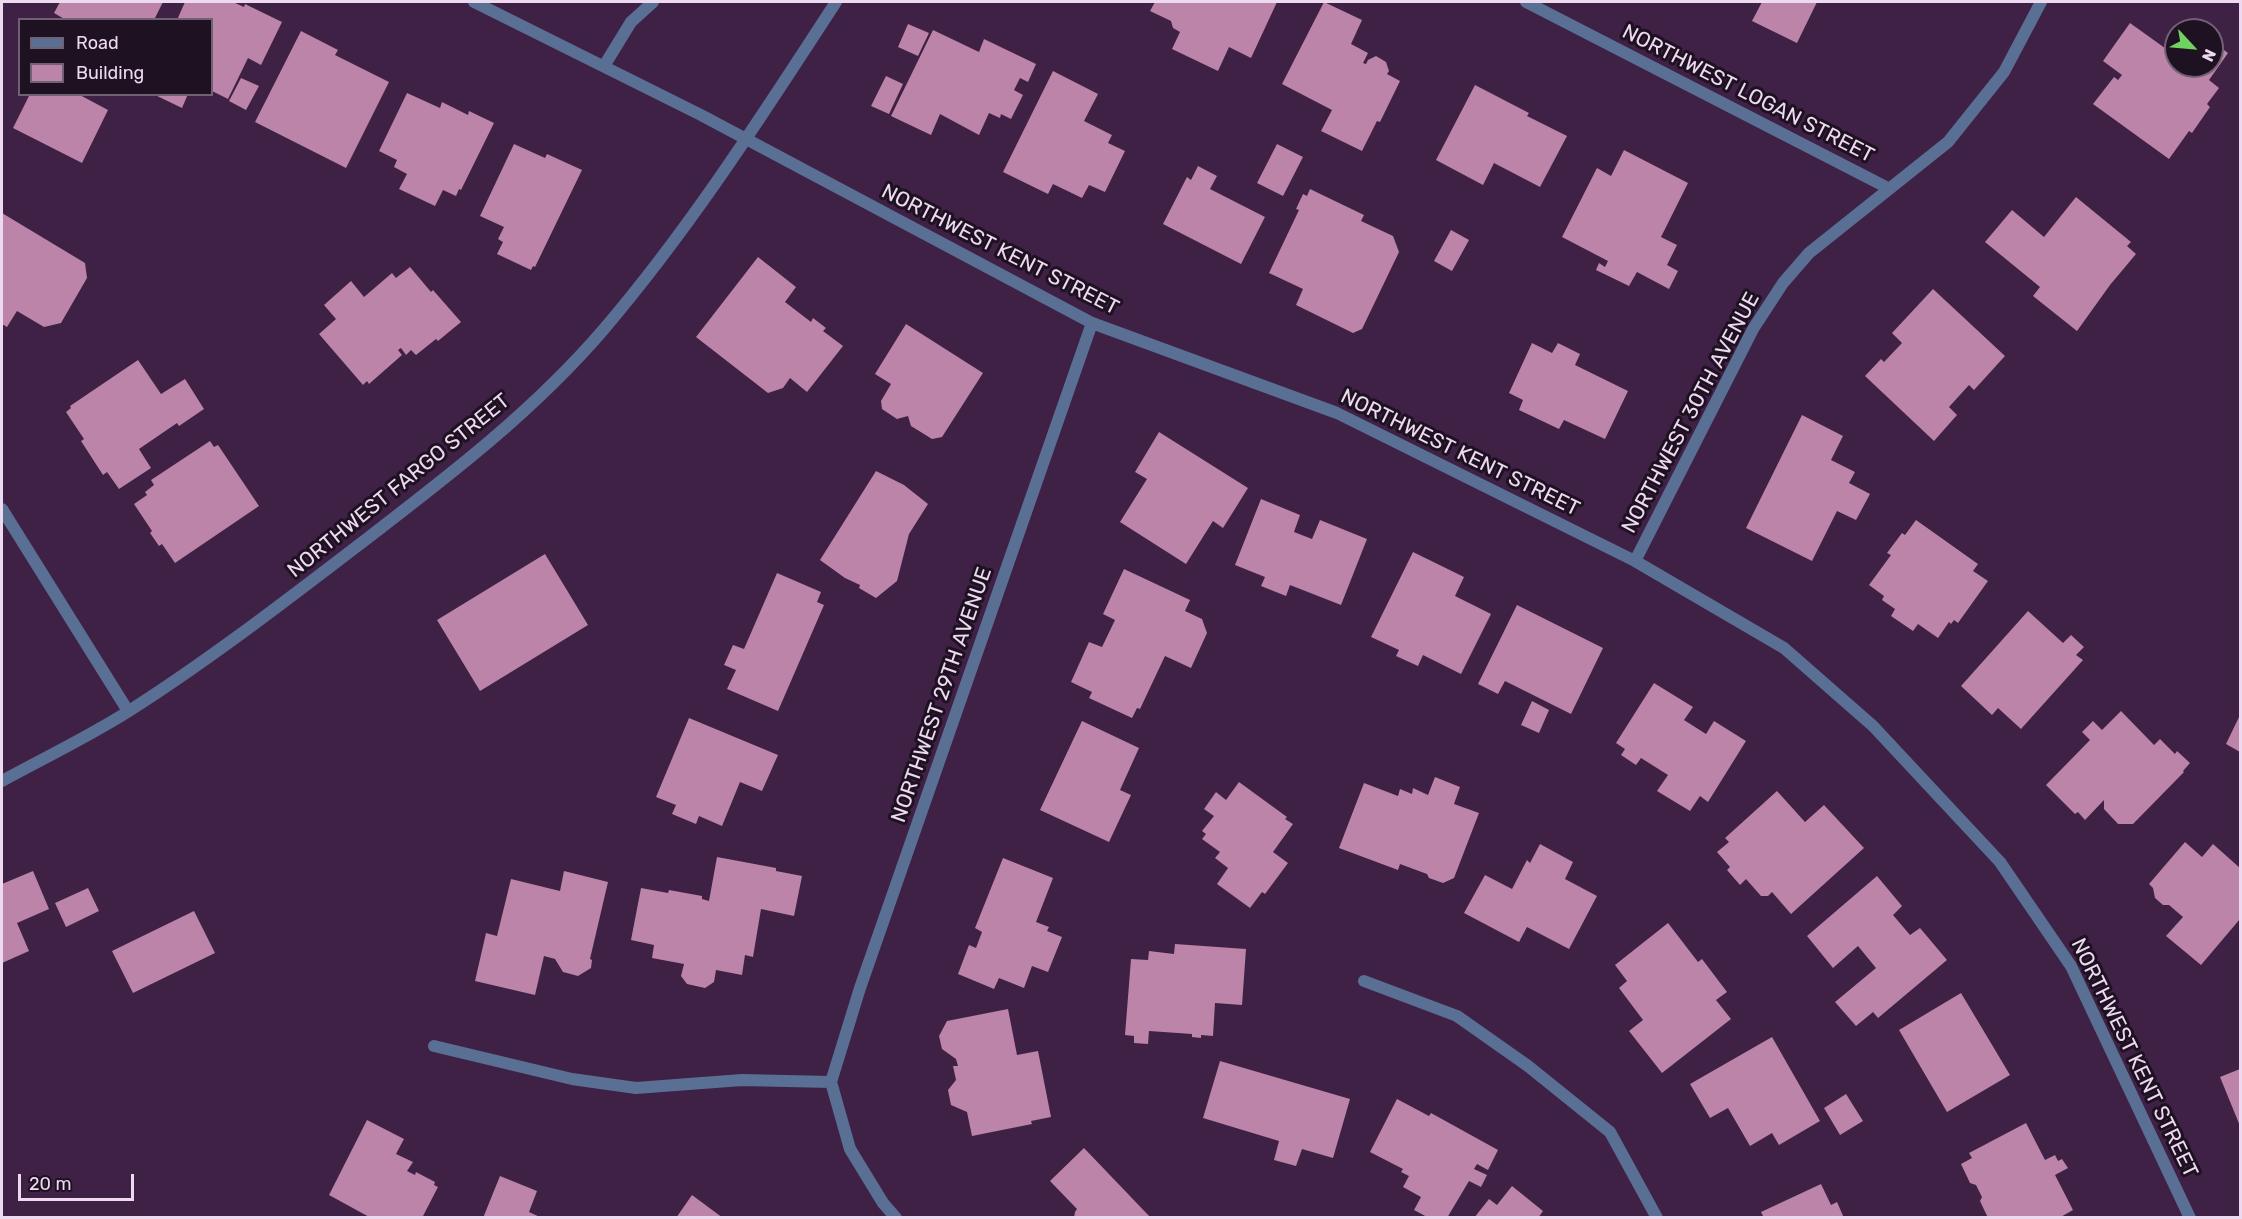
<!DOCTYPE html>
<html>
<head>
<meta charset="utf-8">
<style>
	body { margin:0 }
	#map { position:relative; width:2242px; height:1219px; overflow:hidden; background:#3f2145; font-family:Rubik,sans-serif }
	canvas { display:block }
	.frame { position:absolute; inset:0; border:3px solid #eddaf0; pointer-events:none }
	.legend { position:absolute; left:18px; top:18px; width:195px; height:78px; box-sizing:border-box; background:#1e1121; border:2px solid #716174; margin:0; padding:8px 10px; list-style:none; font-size:18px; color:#eddaf0 }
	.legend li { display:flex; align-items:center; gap:12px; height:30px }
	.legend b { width:30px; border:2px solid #716174 }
	.north { position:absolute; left:2164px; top:18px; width:60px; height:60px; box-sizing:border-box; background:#1e1121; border:2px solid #716174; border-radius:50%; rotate:116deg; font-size:16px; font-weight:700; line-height:24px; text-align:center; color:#eddaf0 }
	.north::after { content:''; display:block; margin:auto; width:21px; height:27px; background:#70d35f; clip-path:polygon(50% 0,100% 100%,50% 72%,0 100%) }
	.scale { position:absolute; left:18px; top:1174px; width:116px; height:27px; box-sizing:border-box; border:3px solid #eddaf0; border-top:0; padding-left:8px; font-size:18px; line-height:21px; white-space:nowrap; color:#eddaf0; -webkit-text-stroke:4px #1e1121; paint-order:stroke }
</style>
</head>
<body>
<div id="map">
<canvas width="2242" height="1219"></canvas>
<div class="frame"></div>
<ul class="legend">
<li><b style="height:8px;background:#596f94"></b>Road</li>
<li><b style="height:16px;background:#bb84a8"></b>Building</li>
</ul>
<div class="north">N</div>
<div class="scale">20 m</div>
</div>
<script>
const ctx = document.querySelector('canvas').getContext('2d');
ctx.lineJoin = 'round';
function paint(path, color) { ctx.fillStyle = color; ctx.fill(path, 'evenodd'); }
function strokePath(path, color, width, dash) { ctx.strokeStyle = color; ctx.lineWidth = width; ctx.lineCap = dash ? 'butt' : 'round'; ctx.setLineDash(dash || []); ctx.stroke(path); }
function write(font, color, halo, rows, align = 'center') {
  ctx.font = font + ' Rubik,sans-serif'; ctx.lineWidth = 6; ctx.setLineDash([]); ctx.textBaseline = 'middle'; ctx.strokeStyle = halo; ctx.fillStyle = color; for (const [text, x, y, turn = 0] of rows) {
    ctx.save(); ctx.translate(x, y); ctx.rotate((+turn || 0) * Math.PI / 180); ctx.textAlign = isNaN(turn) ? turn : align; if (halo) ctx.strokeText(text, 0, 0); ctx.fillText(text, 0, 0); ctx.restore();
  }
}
paint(new Path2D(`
	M60,2H163L154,20H66L54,13Z
	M185,2H233L244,7L245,4L282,22L261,65L248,58L228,99L212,91V20H177Z
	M1155,2H1277L1251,58L1229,47L1218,71L1172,49L1180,32L1173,28L1171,21L1150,11Z
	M1324,2L1362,20L1351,44L1368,53L1363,63L1366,64L1368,60L1376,56L1386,62L1389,71L1387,74L1400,81L1380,122L1377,121L1362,151L1321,131L1332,110L1282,84Z
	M1762,2H1817L1797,43L1752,21Z
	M2130,23L2176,56V66H2212L2213,42L2228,53L2209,80L2219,88L2207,104L2210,107L2192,133L2189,131L2169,159L2093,104L2114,77L2118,80L2122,75L2103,61Z
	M908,24L929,33L918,56L898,47Z
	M933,30L979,52L984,39L1036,64L1028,82L1020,78L1014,90L1023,95L1011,119L1001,114L1000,118L989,113L979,135L940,114L931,135L891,116Z
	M301,31L338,50L335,55L389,82L346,168L255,122Z
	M1053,71L1098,94L1084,121L1112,135L1108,143L1125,151L1105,192L1089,185L1082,198L1053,184L1048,194L1003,172Z
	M886,76L903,84L889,114L871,106Z
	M241,78L259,86L246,110L229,101Z
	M1475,85L1529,113L1527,116L1567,136L1540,187L1494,163L1483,185L1436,160Z
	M407,93L440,108L442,102L468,115L469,111L494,123L461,190L459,189L456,196L443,190L435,206L399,189L407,174L394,167L397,160L379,151Z
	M30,94H78L108,110L82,163L13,128Z
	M153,94H188L182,108Z
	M514,144L545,158L547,154L582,170L535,267L533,266L531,270L497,254L503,242L498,239L504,227L480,216Z
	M1277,144L1303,157L1283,196L1257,183Z
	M1624,150L1688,183L1661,237L1677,245L1667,265L1678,271L1669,289L1637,272L1629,286L1596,270L1599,263L1605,267L1608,261L1562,237L1597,168L1611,176Z
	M1198,166L1217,176L1210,189L1265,217L1241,264L1163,224L1187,177L1191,180Z
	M1310,189L1364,215L1361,221L1393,236L1399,252L1362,329L1353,333L1296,305L1303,289L1269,273L1299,210L1296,209L1303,194L1307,196Z
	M2076,197L2131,242L2127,246L2136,254L2110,285L2077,331L2033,296L2040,287L1985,242L2012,210L2044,237Z
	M2,213L85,263L87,278L61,323L44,327L17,311L7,327L2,324Z
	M1451,230L1469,240L1452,271L1434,261Z
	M758,257L796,287L785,302L811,322L813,318L826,328L823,331L843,346L807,392L790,378L783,388L768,393L696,337Z
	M410,267L431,292L433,290L461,322L438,341L436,339L416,355L411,350L406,355L401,348L398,350L402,355L369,384L367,381L363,385L319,334L336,319L324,305L351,281L364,297L392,273L396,278Z
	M1933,289L2005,356L1974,390L1969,385L1949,407L1957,415L1934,441L1865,376L1881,359L1884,362L1902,343L1892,333Z
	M906,324L983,373L942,437L932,439L911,426L908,416L897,419L882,409L881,401L891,384L875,374Z
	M1532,343L1552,353L1558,343L1580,354L1575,365L1628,391L1605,439L1564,420L1559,429L1519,410L1523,400L1509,393Z
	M138,360L161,394L185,379L204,409L179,426L177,423L139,449L151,468L119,489L107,472L103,475L81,441L84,439L66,412L71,408L70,406Z
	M1802,415L1843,436L1831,460L1855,472L1849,483L1870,494L1856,520L1837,511L1812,561L1746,528Z
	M1159,432L1248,488L1223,528L1213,521L1186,564L1120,522L1147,479L1135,472Z
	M210,441L214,447L218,445L259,506L175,563L162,544L159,546L150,533L152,531L134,504L147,495L145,492L154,485L151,480Z
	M876,471L904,485L928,504L909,534L897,581L876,598L859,588L860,585L845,578L820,560Z
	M1261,499L1300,515L1294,532L1312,539L1320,520L1367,539L1341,605L1290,585L1286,596L1261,586L1265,577L1235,565Z
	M1916,520L1978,564L1973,571L1988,581L1958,623L1954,620L1951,624L1949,622L1938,638L1918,624L1913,631L1891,616L1895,609L1882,600L1884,596L1869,585L1891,555L1887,553L1902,533L1905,535Z
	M1413,552L1464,577L1455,596L1491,614L1461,674L1423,655L1418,666L1396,656L1399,650L1371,637Z
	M545,554L588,625L480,691L437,620Z
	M1124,569L1190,600L1185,611L1202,619L1207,633L1191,668L1165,656L1140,709L1137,708L1132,718L1089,698L1092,692L1071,682L1089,642L1102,647L1115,620L1103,614Z
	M777,573L821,592L817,602L824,605L778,711L727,689L736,670L724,665L733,645L744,649Z
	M1517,605L1603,648L1571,714L1505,681L1498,694L1478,684Z
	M2028,611L2063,643L2071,635L2084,647L2076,655L2083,660L2021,729L1998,708L1992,715L1961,686Z
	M1654,683L1693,707L1684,720L1706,734L1714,721L1746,741L1708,802L1700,796L1690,811L1657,791L1668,775L1641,758L1636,765L1621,755L1625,749L1616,743Z
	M1532,701L1549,710L1539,733L1521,725Z
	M2121,711L2154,745L2160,739L2175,754L2177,751L2190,763L2183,771L2184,772L2133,824H2118L2104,809V800L2085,820L2078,812L2075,814L2046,785L2090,740L2082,732L2093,721L2102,730Z
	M2240,715V752L2226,744Z
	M689,718L778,755L762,791L740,782L722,826L699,816L696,824L672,814L676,805L656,797Z
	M1082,721L1139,748L1120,790L1131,795L1109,842L1040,810Z
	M1435,777L1460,787L1454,804L1479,813L1454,878L1443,883L1429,878L1427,874L1400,864L1398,870L1339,848L1364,783L1398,796L1400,789L1412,794L1413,788L1428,795Z
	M1239,782L1287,817L1285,819L1293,824L1273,852L1288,863L1265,894L1262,892L1250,908L1217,884L1228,868L1215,858L1220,852L1202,839L1206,834L1202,831L1214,816L1204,809L1216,792L1226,800Z
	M1777,791L1805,822L1824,805L1864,848L1791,914L1772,892L1768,896H1761L1746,879L1740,885L1727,870L1730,867L1717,852L1729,842L1725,838Z
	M2185,842L2202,857L2213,844L2240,868V919L2201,965L2166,936L2183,917L2169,905H2163L2155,898L2153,888L2149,884Z
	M1540,844L1573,862L1565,879L1597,896L1569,949L1527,927L1519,942L1464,913L1485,875L1512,889L1527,860L1530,863Z
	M717,857L776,868V871L802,876L794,916L761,909L753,957L745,955L742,975L716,970L714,982L705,988L687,984L681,976L684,964L652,958L654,945L631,940L641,888L668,893L669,890L702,896V899L709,901Z
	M1003,858L1053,878L1036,922L1049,927L1047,931L1062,937L1048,972L1032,966L1024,988L999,978L994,989L958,974L969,945L976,948L982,932L975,928Z
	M33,871L49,909L17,923L29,951L2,963V884Z
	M564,871L608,882L590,959L592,960L591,968L578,976L563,972L555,959L544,956L535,995L475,981L486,933L497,936L511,879L560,891Z
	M1877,876L1902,906L1893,915L1910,935L1920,928L1947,960L1878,1018L1873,1012L1856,1026L1835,1002L1876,968L1858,946L1833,968L1807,936Z
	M88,888L99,911L66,927L55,903Z
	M194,911L215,953L133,993L112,951Z
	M1668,923L1698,962L1702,959L1727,992L1716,1000L1731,1019L1662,1073L1629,1031L1643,1020L1619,988L1627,981L1615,965Z
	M1175,944L1246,949L1242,1005L1215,1003L1213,1036L1201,1035V1038L1192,1037V1034L1149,1031L1148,1044L1134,1043V1036L1125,1035L1131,959L1148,960L1149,951L1174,954Z
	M1961,993L2010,1075L1947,1112L1899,1030Z
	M1008,1009L1017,1055L1038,1051L1051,1117L1031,1121L1032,1124L972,1136L967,1112L951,1105L948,1090L956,1080L953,1066H958L956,1059L942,1049L939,1036L947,1021Z
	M1772,1037L1820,1121L1779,1145L1772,1133L1750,1146L1728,1108L1710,1118L1690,1084Z
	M1220,1061L1350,1099L1333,1158L1302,1149L1296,1166L1274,1160L1279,1141L1203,1118Z
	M2240,1069V1126L2220,1077Z
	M1846,1094L1863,1121L1840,1135L1824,1108Z
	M1397,1099L1429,1116L1431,1113L1498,1150L1488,1170L1477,1164L1474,1169L1487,1175L1481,1187L1469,1181L1447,1218H1429L1414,1210L1421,1197L1403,1187L1409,1176L1401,1172L1403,1169L1370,1152Z
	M367,1120L404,1139L396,1154L413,1162L407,1171L415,1175L416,1172L435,1182L434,1185L438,1187L422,1218H371L329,1195Z
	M2026,1123L2045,1160L2055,1155L2058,1161L2062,1159L2068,1168L2055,1175L2073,1210L2059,1218H1988L1980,1201L1982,1197L1976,1185L1970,1183L1961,1164L1972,1158L1969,1153Z
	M1084,1148L1151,1218H1074L1075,1212L1077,1209L1050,1181Z
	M500,1176L537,1191L529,1212L542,1218H483Z
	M1821,1184L1831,1205L1837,1202L1844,1218H1764L1761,1212Z
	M1512,1186L1543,1211L1538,1218H1474L1489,1199L1497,1205Z
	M692,1195L723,1218H676Z`), '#bb84a8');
strokePath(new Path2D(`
	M604,66L631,22L653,2`), '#596f94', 12);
strokePath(new Path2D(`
	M474,2L701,115L1092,323L1337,413L1635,561L1784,648L1873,726L2000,862L2071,966L2190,1218
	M1526,2L1888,188
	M2,509L128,711
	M1635,561L1753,329L1783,283L1809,253L1948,142L2004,72L2041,2
	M1364,981L1457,1016L1528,1066L1610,1132L1657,1218
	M434,1046L572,1079L636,1088L742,1080L831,1082
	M831,1082L860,988L1092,323
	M831,1082L850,1149L883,1203L896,1218`), '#596f94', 12);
strokePath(new Path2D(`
	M2,781C44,758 88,737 129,711C209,660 284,602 360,544C446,478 533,412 604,329C691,227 763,114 836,2`), '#596f94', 12);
write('21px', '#eddaf0', '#1e1121', [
	["NORTHWEST LOGAN STREET",1748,94,27],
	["NORTHWEST KENT STREET",1000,250,27],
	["NORTHWEST 30TH AVENUE",1691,413,-62],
	["NORTHWEST KENT STREET",1460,453,26],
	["NORTHWEST FARGO STREET",399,486,-39],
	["NORTHWEST 29TH AVENUE",942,695,-71],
	["NORTHWEST KENT STREET",2134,1058,64]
]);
</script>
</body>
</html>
